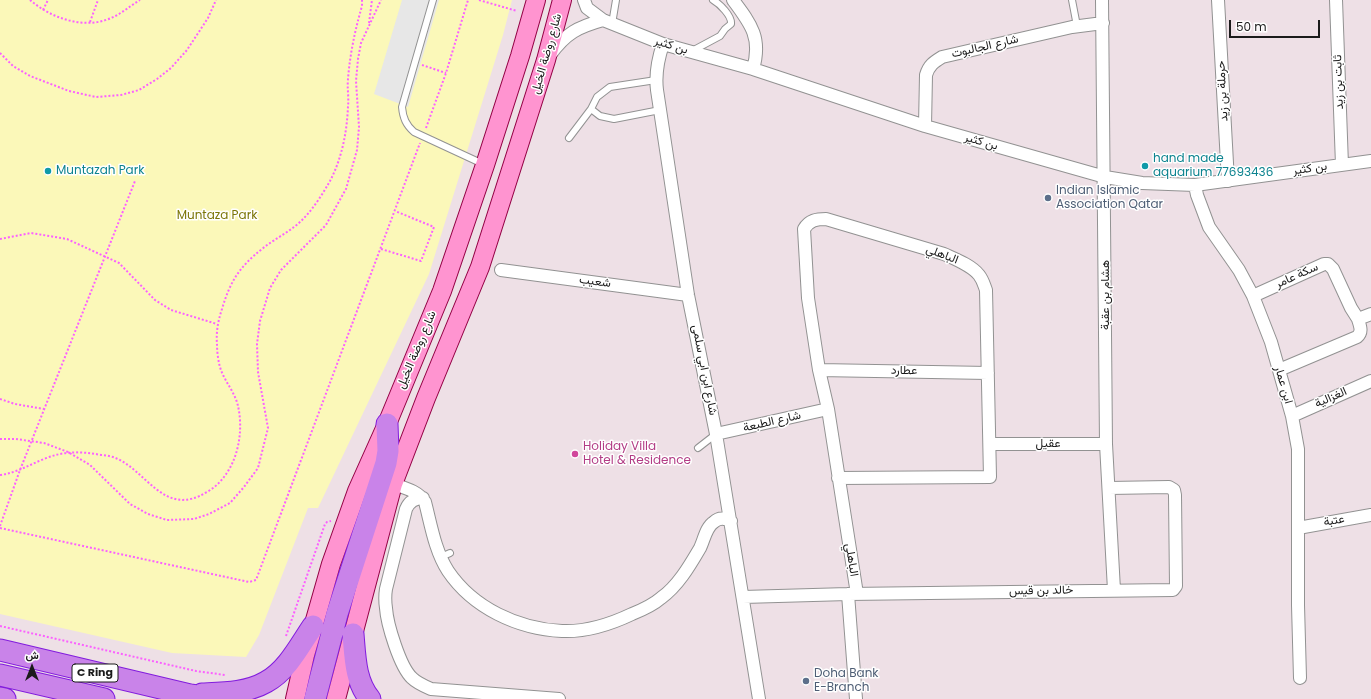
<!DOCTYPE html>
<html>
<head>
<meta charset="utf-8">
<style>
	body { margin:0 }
	#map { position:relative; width:1371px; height:699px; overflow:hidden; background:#eee0e6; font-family:Poppins,Vazirmatn,sans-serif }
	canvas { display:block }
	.north { position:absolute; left:12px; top:647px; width:40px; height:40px; -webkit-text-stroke:3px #fff; paint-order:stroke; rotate:0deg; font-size:11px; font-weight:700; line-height:16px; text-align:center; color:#1b1b1b }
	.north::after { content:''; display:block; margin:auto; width:14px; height:18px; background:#1b1b1b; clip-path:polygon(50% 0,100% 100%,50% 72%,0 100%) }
	.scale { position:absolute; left:1229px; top:20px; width:91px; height:18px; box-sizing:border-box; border:2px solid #1b1b1b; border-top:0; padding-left:5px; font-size:12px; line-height:14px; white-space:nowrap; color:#1b1b1b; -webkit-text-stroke:3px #fff; paint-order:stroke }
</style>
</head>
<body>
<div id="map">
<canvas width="1371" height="699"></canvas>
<div class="north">ش</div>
<div class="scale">50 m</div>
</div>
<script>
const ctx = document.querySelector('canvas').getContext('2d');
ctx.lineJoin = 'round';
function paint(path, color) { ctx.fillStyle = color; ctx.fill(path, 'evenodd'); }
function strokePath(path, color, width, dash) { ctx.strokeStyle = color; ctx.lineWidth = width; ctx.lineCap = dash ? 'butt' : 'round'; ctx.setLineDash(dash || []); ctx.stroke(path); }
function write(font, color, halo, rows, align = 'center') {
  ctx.font = font + ' Poppins,Vazirmatn,sans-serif'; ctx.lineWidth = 3; ctx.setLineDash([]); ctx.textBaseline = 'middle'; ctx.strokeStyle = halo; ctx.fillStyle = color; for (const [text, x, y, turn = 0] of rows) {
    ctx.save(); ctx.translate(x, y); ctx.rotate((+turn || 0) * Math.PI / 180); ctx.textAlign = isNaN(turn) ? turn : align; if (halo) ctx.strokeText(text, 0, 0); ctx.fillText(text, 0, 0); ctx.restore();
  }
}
paint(new Path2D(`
	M0,0H512L503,35L429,274L318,508H308L259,635L246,657L172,653L0,614Z`), '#fbf8b9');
paint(new Path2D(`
	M402,0H439L408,107L374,94Z`), '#e7e7e7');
const lane = new Path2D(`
	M433,0L402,107C403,118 406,125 414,132L483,164
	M1072,0L1077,26
	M612,24L616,0
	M692,51L720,36L725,29L731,24C732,16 720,4 713,0
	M591,109L600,116L614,119L660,110
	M569,138L591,109L597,97L610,87L656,80
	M698,448L716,434
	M441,557L450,553`);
const street = new Path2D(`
	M584,0L587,8L603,20L663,44L753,69L925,126L1105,177L1142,183L1195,185L1371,161
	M733,0C751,24 762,38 753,69
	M1102,0L1106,444L1114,590
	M1218,0L1228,181
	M1336,0L1342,165
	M663,44C658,59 655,74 657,90L688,295L716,434L759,699
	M550,55C566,33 578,27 603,20
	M925,126L926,75C929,65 934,62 942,57L1072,27L1103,23
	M1195,185L1197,195L1209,227L1239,270L1253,296L1271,342L1292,416L1298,449V605L1300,678
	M501,270L688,295
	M1253,296L1324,264H1328L1333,269L1351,308L1358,319L1371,314
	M819,370L988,373
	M1279,370L1357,337C1363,332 1360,326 1358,319
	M1292,416L1371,381
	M716,434L828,409
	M990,444H1106
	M838,478L990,477L986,290C984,285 983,280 979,275C971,265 955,259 944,254L826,219C817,219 809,220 804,229L808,298L819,370L828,409L857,594
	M393,484C405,488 418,491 425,502C431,525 435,551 448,571C473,608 518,629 562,631C585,632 611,624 632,614C642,610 653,605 661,598C678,586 690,565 700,548C704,540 706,527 714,522C719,517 725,518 731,521
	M423,498C414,498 409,502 406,509L386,589C385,595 385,601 386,608C387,624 400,667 412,678C417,683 424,686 431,689L559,699
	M1298,528L1371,515
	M848,594L856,699
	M743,597L848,594L1173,590L1176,586L1175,495L1174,490L1169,487L1109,488`);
const primary = new Path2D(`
	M295,699L305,655L331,564L357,491L387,424L442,291L485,165L520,56L536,0
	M336,699L393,484L426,398L480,267L546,60L562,0`);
const highway = new Path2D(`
	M353,634C355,657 355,681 370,699
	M0,650L190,695L219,699
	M0,675L104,699
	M202,694C223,693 247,693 266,682C287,671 300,645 313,626
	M0,698L5,699
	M315,699L337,614L386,463L388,451L387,424`);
strokePath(lane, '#929292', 8);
strokePath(street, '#929292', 14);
strokePath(primary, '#930044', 20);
strokePath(highway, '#821cdd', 23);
strokePath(new Path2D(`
	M30,0C51,18 84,30 111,18C121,14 130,6 140,0
	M479,0L517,11
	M43,10L48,0
	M90,22L98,0
	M369,23L372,0
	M0,53L13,66L30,76L69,91L96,97L121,95L139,90L157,79L171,68L187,50L208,18L216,0
	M422,65L446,73
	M426,128L446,73L468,0
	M0,239L31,233L67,239L119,263L155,300L171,310L217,324
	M381,249L421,261L434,227L395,211
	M0,399L15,404L44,409
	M0,439H16L44,443L68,452L90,465L130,504L148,514L167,520L194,519L209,514L230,503L244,487L258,468L268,428L258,372L257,344L260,321L270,288L281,270L326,225L346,189L357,150L359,127L356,81L358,59L361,43L381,0
	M0,475C16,473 29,465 44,459C63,451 81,451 101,455C105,455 109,456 113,457C147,469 163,519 207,492C235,476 245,437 238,406C235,392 224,381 220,367C218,360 217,351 217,344C216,332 218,321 222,309C230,282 239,267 262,249C274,239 288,233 300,222C312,211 322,195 330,181C342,158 347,132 348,106C349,97 347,88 348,79C350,54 355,30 362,6V0
	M0,526L20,470L135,181
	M0,528L249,582L256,580L420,143
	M0,626L196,671L225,675
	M286,636L325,524L327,522L331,521`), '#fb60ff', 2, [2, 2]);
strokePath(lane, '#fff', 6);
strokePath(street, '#fff', 12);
strokePath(primary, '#ff94d0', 18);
strokePath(highway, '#c983e9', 21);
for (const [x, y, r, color] of [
	[1145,166,4,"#0f9aa8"],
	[48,171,4,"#0f9aa8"],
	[1048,198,4,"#5c6f8a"],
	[575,454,4,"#d1479c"],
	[806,681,4,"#5c6f8a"]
]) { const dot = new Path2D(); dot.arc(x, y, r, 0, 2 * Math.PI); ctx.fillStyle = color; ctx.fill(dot); strokePath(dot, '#fff', 1.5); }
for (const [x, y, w] of [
	[95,673,46]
]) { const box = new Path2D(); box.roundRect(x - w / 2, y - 9, w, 18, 3); ctx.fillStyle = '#fff'; ctx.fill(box); strokePath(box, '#1b1b1b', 1); }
write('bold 11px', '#1b1b1b', null, [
	["C Ring",95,673]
]);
write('12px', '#1b1b1b', '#fff', [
	["بن كثير",671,46,17],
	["شارع الجالبوت",985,47,-13],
	["شارع روضة الخيل",547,54,-74],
	["ثابت بن زيد",1339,82,-92],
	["حرملة بن زيد",1223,91,-93],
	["بن كثير",981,142,16],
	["بن كثير",1310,169,-8],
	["الباهلي",942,255,21],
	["سكة عامر",1297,276,-24],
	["شعيب",595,282,8],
	["هشام بن عقبة",1106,295,-90],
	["شارع روضة الخيل",417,350,-67],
	["شارع ابن ابي سلمى",704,370,79],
	["عطارد",904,371,1],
	["ابن عمار",1283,385,74],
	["الغزالية",1331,398,-24],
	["شارع الطبعة",772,422,-13],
	["عقيل",1048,444],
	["عتبة",1334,521,-10],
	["الباهلي",851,560,81],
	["خالد بن قيس",1041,591,-1]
]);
write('12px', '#0d838f', '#fff', [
	["hand made",1153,159],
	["aquarium 77693436",1153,173],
	["Muntazah Park",56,171]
], 'left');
write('12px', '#4e5e75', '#fff', [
	["Indian Islamic",1056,191],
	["Association Qatar",1056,205],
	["Doha Bank",814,674],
	["E-Branch",814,688]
], 'left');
write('12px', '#7c7607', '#fff', [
	["Muntaza Park",217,216]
]);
write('12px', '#b23c85', '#fff', [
	["Holiday Villa",583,447],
	["Hotel & Residence",583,461]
], 'left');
</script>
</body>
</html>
